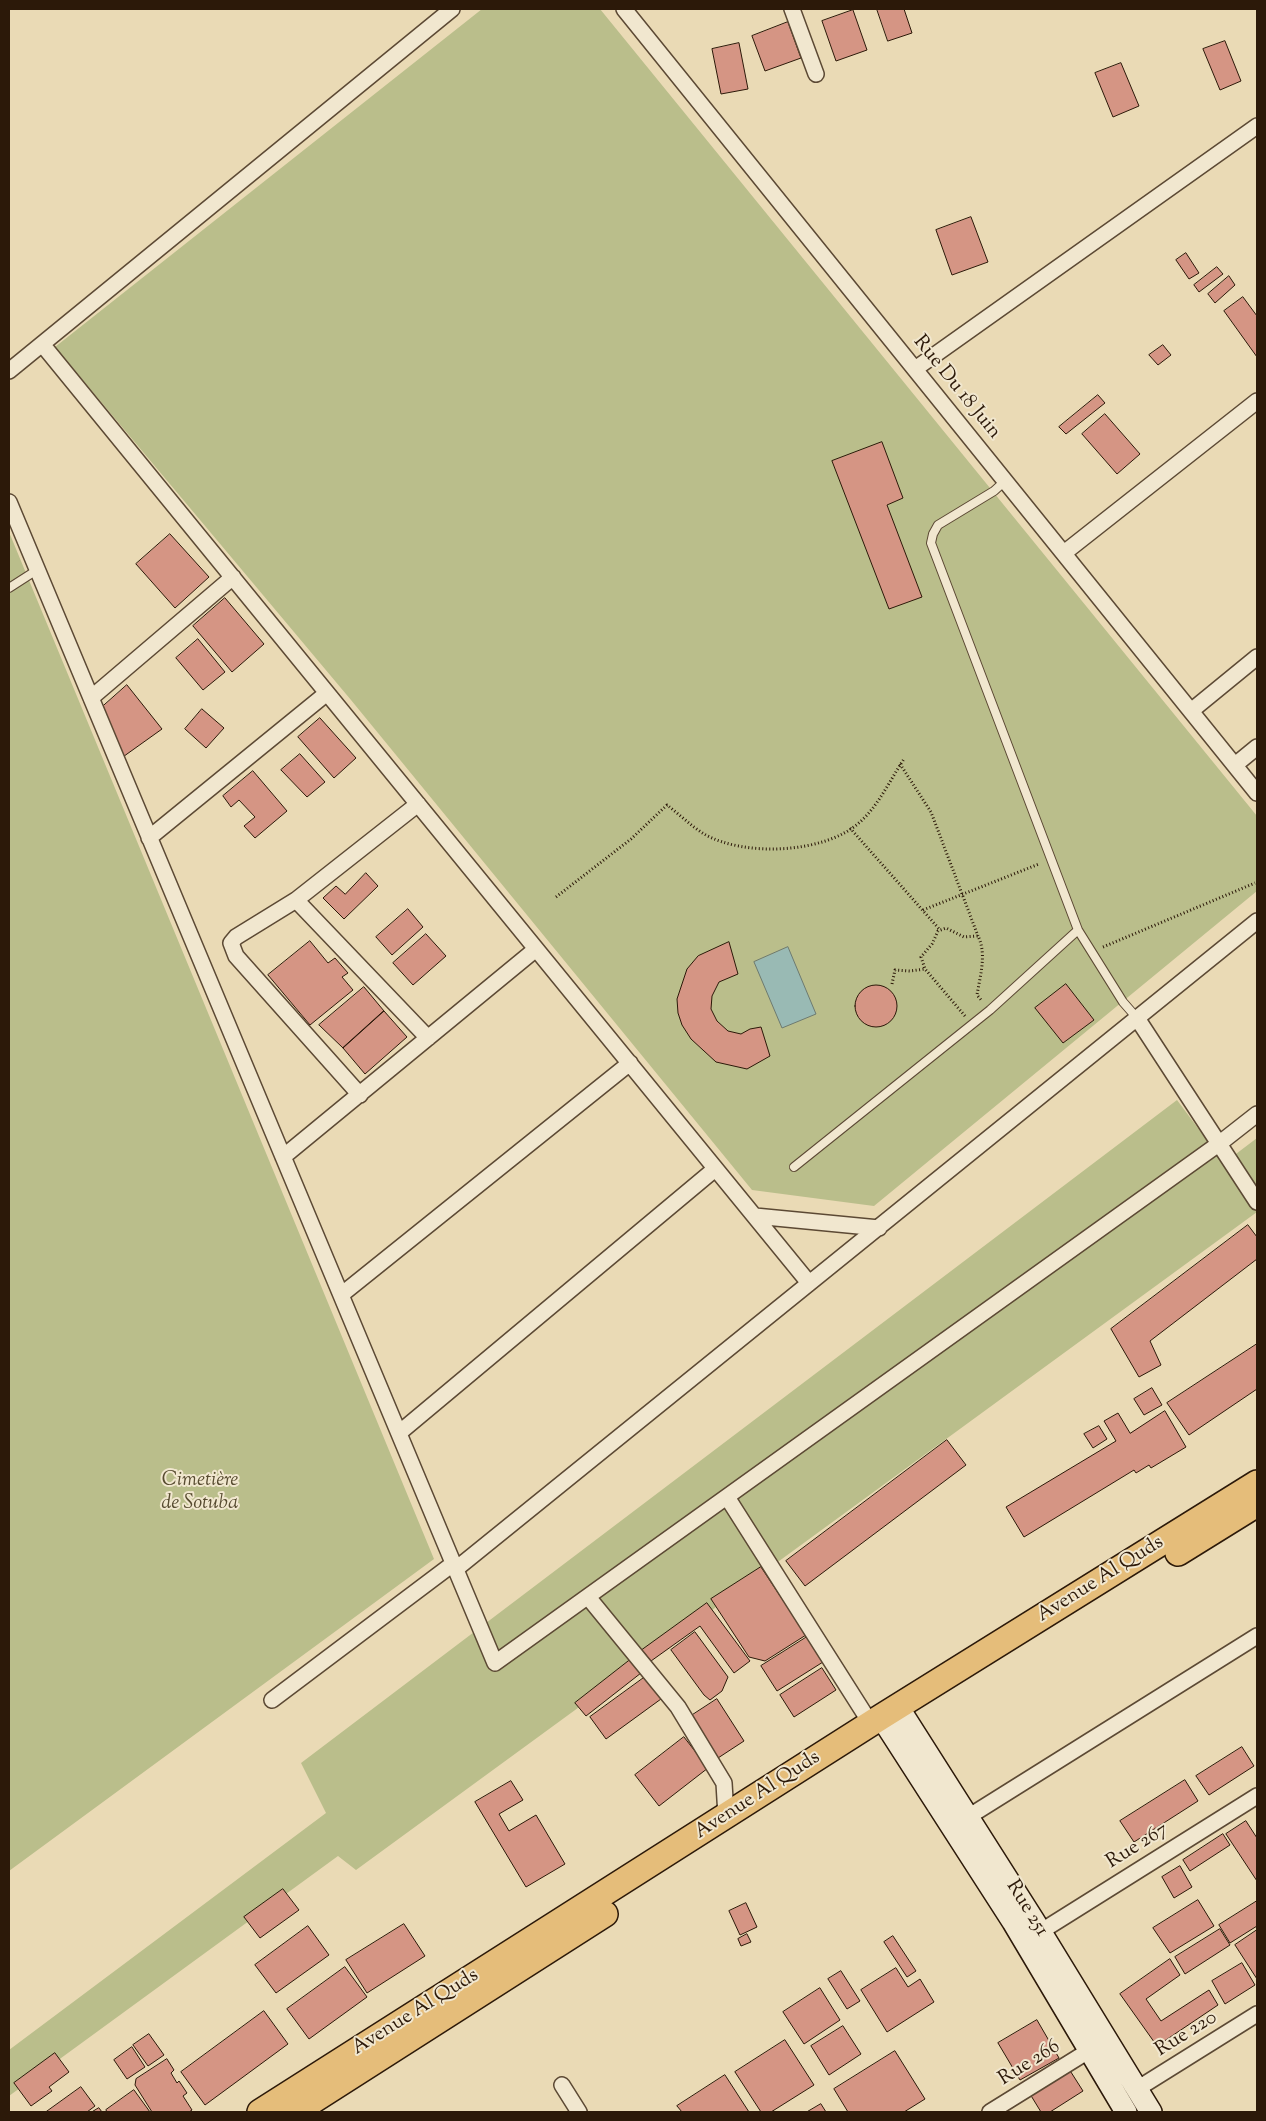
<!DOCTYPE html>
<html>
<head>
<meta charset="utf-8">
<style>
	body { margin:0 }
	#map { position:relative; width:1266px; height:2121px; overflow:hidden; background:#eadab5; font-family:"Sorts Mill Goudy",serif }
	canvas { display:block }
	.frame { position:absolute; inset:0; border:10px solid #2c1909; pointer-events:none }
</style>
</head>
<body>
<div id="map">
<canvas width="1266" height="2121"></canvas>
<div class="frame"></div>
</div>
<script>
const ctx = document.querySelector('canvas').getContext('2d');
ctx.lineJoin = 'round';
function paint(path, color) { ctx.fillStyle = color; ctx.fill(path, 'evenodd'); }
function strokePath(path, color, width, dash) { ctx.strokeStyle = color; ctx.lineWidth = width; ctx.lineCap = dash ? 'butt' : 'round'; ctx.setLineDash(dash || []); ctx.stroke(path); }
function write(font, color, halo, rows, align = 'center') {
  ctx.font = font + ' "Sorts Mill Goudy",serif'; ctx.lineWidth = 4; ctx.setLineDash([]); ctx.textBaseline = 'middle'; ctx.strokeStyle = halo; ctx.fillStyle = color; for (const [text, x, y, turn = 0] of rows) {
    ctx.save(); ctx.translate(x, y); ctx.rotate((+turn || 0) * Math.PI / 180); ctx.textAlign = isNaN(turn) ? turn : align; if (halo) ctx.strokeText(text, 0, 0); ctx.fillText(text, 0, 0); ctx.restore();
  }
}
paint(new Path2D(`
	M482,9H600L1257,816V891L874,1206L752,1190L351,700L55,347Z
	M9,532L434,1559L9,1871Z
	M1177,1100L1224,1163L1257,1138V1212L356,1870L338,1856L9,2096V2050L326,1813L301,1763Z`), '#babe8b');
const water = new Path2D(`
	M788,947L816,1014L782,1028L754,962Z`);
paint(water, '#99bab4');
strokePath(water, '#6d7a70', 1);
const building = new Path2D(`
	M877,9H904L912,33L888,41Z
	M853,10L867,50L836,61L822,21Z
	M788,22L801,58L765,71L752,36Z
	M1225,41L1241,81L1220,90L1203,49Z
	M739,43L748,89L721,94L712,49Z
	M1121,63L1139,106L1113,117L1095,73Z
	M971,217L988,262L952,275L936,230Z
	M1186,253L1199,273L1189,279L1176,260Z
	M1217,267L1223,274L1199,292L1194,285Z
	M1229,276L1235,285L1215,303L1208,294Z
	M1243,297L1257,316V357L1224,311Z
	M1163,345L1171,355L1158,365L1149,355Z
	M1098,395L1105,403L1066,434L1059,427Z
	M1105,414L1140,454L1117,474L1082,434Z
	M882,442L903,498L887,505L922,597L889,609L832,461Z
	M170,534L209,577L175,608L136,564Z
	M225,598L264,644L232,672L193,626Z
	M198,639L225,672L203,690L176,658Z
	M127,685L162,729L120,759L100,709Z
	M202,709L224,728L206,748L185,729Z
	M320,718L356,758L334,778L298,737Z
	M300,754L325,782L307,797L281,770Z
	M253,771L287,811L255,838L244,826L255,817L239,800L231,807L223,796Z
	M366,873L378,886L344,919L323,898L336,886L345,894Z
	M408,909L423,927L392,955L376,937Z
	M426,934L446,956L413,985L393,963Z
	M310,941L328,963L335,958L348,973L342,977L353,990L310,1025L268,975Z
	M729,942L738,974L719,982L712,996L711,1009L717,1021L728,1031L741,1034L750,1029L761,1027L770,1056L747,1069L716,1062L691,1039L682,1025L678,1013L677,999L687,969L698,956Z
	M1066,984L1094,1020L1063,1043L1035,1008Z
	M855 1006a21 21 0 1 1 42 0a21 21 0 1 1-42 0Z
	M364,987L384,1011L343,1048L319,1025Z
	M384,1011L407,1037L365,1074L343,1048Z
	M1248,1225L1257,1237V1259L1150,1341L1161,1365L1139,1377L1111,1329Z
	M1257,1344V1389L1189,1435L1167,1403Z
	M1152,1388L1162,1405L1144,1415L1134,1399Z
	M1165,1411L1186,1447L1151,1468L1149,1465L1136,1473L1134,1470L1024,1537L1006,1507L1116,1441L1104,1421L1118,1413L1130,1433Z
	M1099,1426L1107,1439L1093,1448L1084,1434Z
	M947,1440L966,1465L805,1586L786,1561Z
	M761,1567L806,1635L765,1661L749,1657L711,1599Z
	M707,1603L750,1661L734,1673L700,1626L651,1661L642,1650Z
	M695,1632L728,1677L722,1691L710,1700L704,1695L671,1650Z
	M807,1637L823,1662L777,1691L761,1666Z
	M630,1660L641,1673L586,1716L575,1703Z
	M822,1668L836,1690L794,1717L780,1695Z
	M645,1677L661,1699L606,1739L590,1717Z
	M717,1699L744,1741L718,1758L691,1716Z
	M684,1737L708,1768L659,1806L635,1775Z
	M1242,1747L1254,1766L1209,1795L1196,1776Z
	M1185,1780L1198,1801L1134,1842L1120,1821Z
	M511,1781L523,1800L499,1814L509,1831L536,1815L565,1864L526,1887L475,1802Z
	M1246,1821L1257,1838V1881L1226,1834Z
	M1223,1834L1230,1845L1190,1871L1183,1860Z
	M1180,1866L1192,1887L1174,1898L1162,1877Z
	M283,1889L299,1910L260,1938L244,1917Z
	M1198,1900L1214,1926L1170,1953L1153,1928Z
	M1257,1901V1926L1230,1943L1219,1925Z
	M746,1903L757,1927L740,1935L729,1911Z
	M404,1924L425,1956L367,1993L346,1960Z
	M308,1926L329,1955L276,1993L255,1965Z
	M1220,1929L1230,1945L1185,1974L1175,1957Z
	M1257,1930V1979L1235,1945Z
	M747,1934L751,1942L741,1946L738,1939Z
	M893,1936L916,1971L907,1977L884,1942Z
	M1170,1959L1180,1975L1146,1999L1161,2021L1209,1990L1218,2005L1157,2046L1120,1994Z
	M1242,1963L1255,1985L1225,2004L1212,1981Z
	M345,1967L367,1997L309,2039L287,2009Z
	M896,1968L908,1987L920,1979L934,2002L887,2032L861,1990Z
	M841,1971L860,2001L847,2009L828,1979Z
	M820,1988L840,2020L804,2044L783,2012Z
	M264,2011L288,2044L205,2105L181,2072Z
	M1037,2020L1059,2058L1020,2080L998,2043Z
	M843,2026L861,2054L829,2075L811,2046Z
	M149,2034L164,2055L148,2066L133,2045Z
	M785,2040L814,2085L771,2112H761L735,2072Z
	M132,2047L145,2067L127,2079L114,2060Z
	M895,2051L925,2099L904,2112H848L834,2089Z
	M55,2053L69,2072L49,2087L52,2091L31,2106L14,2083Z
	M167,2059L174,2070L171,2073L177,2083L179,2081L187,2093L183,2096L192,2110L189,2112H152L135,2085L136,2079Z
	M1069,2069L1083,2091L1050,2112H1041L1030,2094Z
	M725,2075L749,2112H682L677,2106Z
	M81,2087L95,2106L87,2112H46Z
	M134,2090L150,2112H107L106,2110Z
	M821,2104L826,2112H807Z
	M99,2108L102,2112H92Z`);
paint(building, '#d59584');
strokePath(building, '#2c1909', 1);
const lane = new Path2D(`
	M9,588L37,570
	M1078,930L1123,1002L1137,1018
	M794,1167L990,1010L1078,930L931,543L933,534L938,525L994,491L1005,481`);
const street = new Path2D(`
	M624,9L1257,793
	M792,9L816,74
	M42,344L809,1283
	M915,369L1257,126
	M9,371L452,9
	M9,502L495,1663L1220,1143L1257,1114
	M1064,553L1257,401
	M91,698L233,577
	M1191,711L1257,657
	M1235,765L1257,747
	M149,838L327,693
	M296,900L428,1038
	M1137,1018L1257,1202
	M360,1095L236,956L231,943L236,937L296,900L418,804
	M283,1157L536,949
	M755,1216L879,1228
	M341,1295L630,1063
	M399,1433L715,1169
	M727,1497L871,1724
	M456,1569L1257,921
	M588,1597L678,1707L724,1783L726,1816
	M272,1700L454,1563
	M968,1817L1257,1636
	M1040,1932L1257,1796
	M562,2085L579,2112
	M1137,2089L1257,2014
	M990,2112L1090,2050`);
const secondary = new Path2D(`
	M898,1707L1034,1921L1151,2112
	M881,1717L1013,1922L1126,2112`);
const primary = new Path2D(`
	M1178,1553L1257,1504
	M260,2112L881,1717L1257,1483
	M295,2112L605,1914`);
strokePath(lane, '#5c4934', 10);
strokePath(street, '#5c4934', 18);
strokePath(secondary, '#2c1909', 24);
strokePath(primary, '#2c1909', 28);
strokePath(new Path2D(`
	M900,764L931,812L978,936
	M850,828L940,930
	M556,897L631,839L667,805C679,814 691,826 704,834C744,857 825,854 860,822C879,805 890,780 904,759
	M923,910L1039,864
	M1103,947L1255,883
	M892,984L895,970L910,971L925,969
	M965,1016L925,969L921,957L932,944L938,931L946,928L964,937L978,936C987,954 980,976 977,995L982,1001`), '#2c1909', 3, [1, 2.5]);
strokePath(lane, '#f1e7cf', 8);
strokePath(street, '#f1e7cf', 15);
strokePath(secondary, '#f1e7cf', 21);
strokePath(primary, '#e5bd7a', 25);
write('20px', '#2c1909', '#f1e7cf', [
	["Rue Du 18 Juin",956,388,51],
	["Avenue Al Quds",1101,1580,-32],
	["Avenue Al Quds",758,1796,-33],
	["Rue 267",1138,1847,-32],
	["Rue 251",1026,1909,58],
	["Avenue Al Quds",416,2013,-32],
	["Rue 220",1187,2035,-32],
	["Rue 266",1030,2064,-32]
]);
write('italic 20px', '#574b30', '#f1e7cf', [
	["Cimetière",200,1482],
	["de Sotuba",200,1505]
]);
</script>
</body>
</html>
